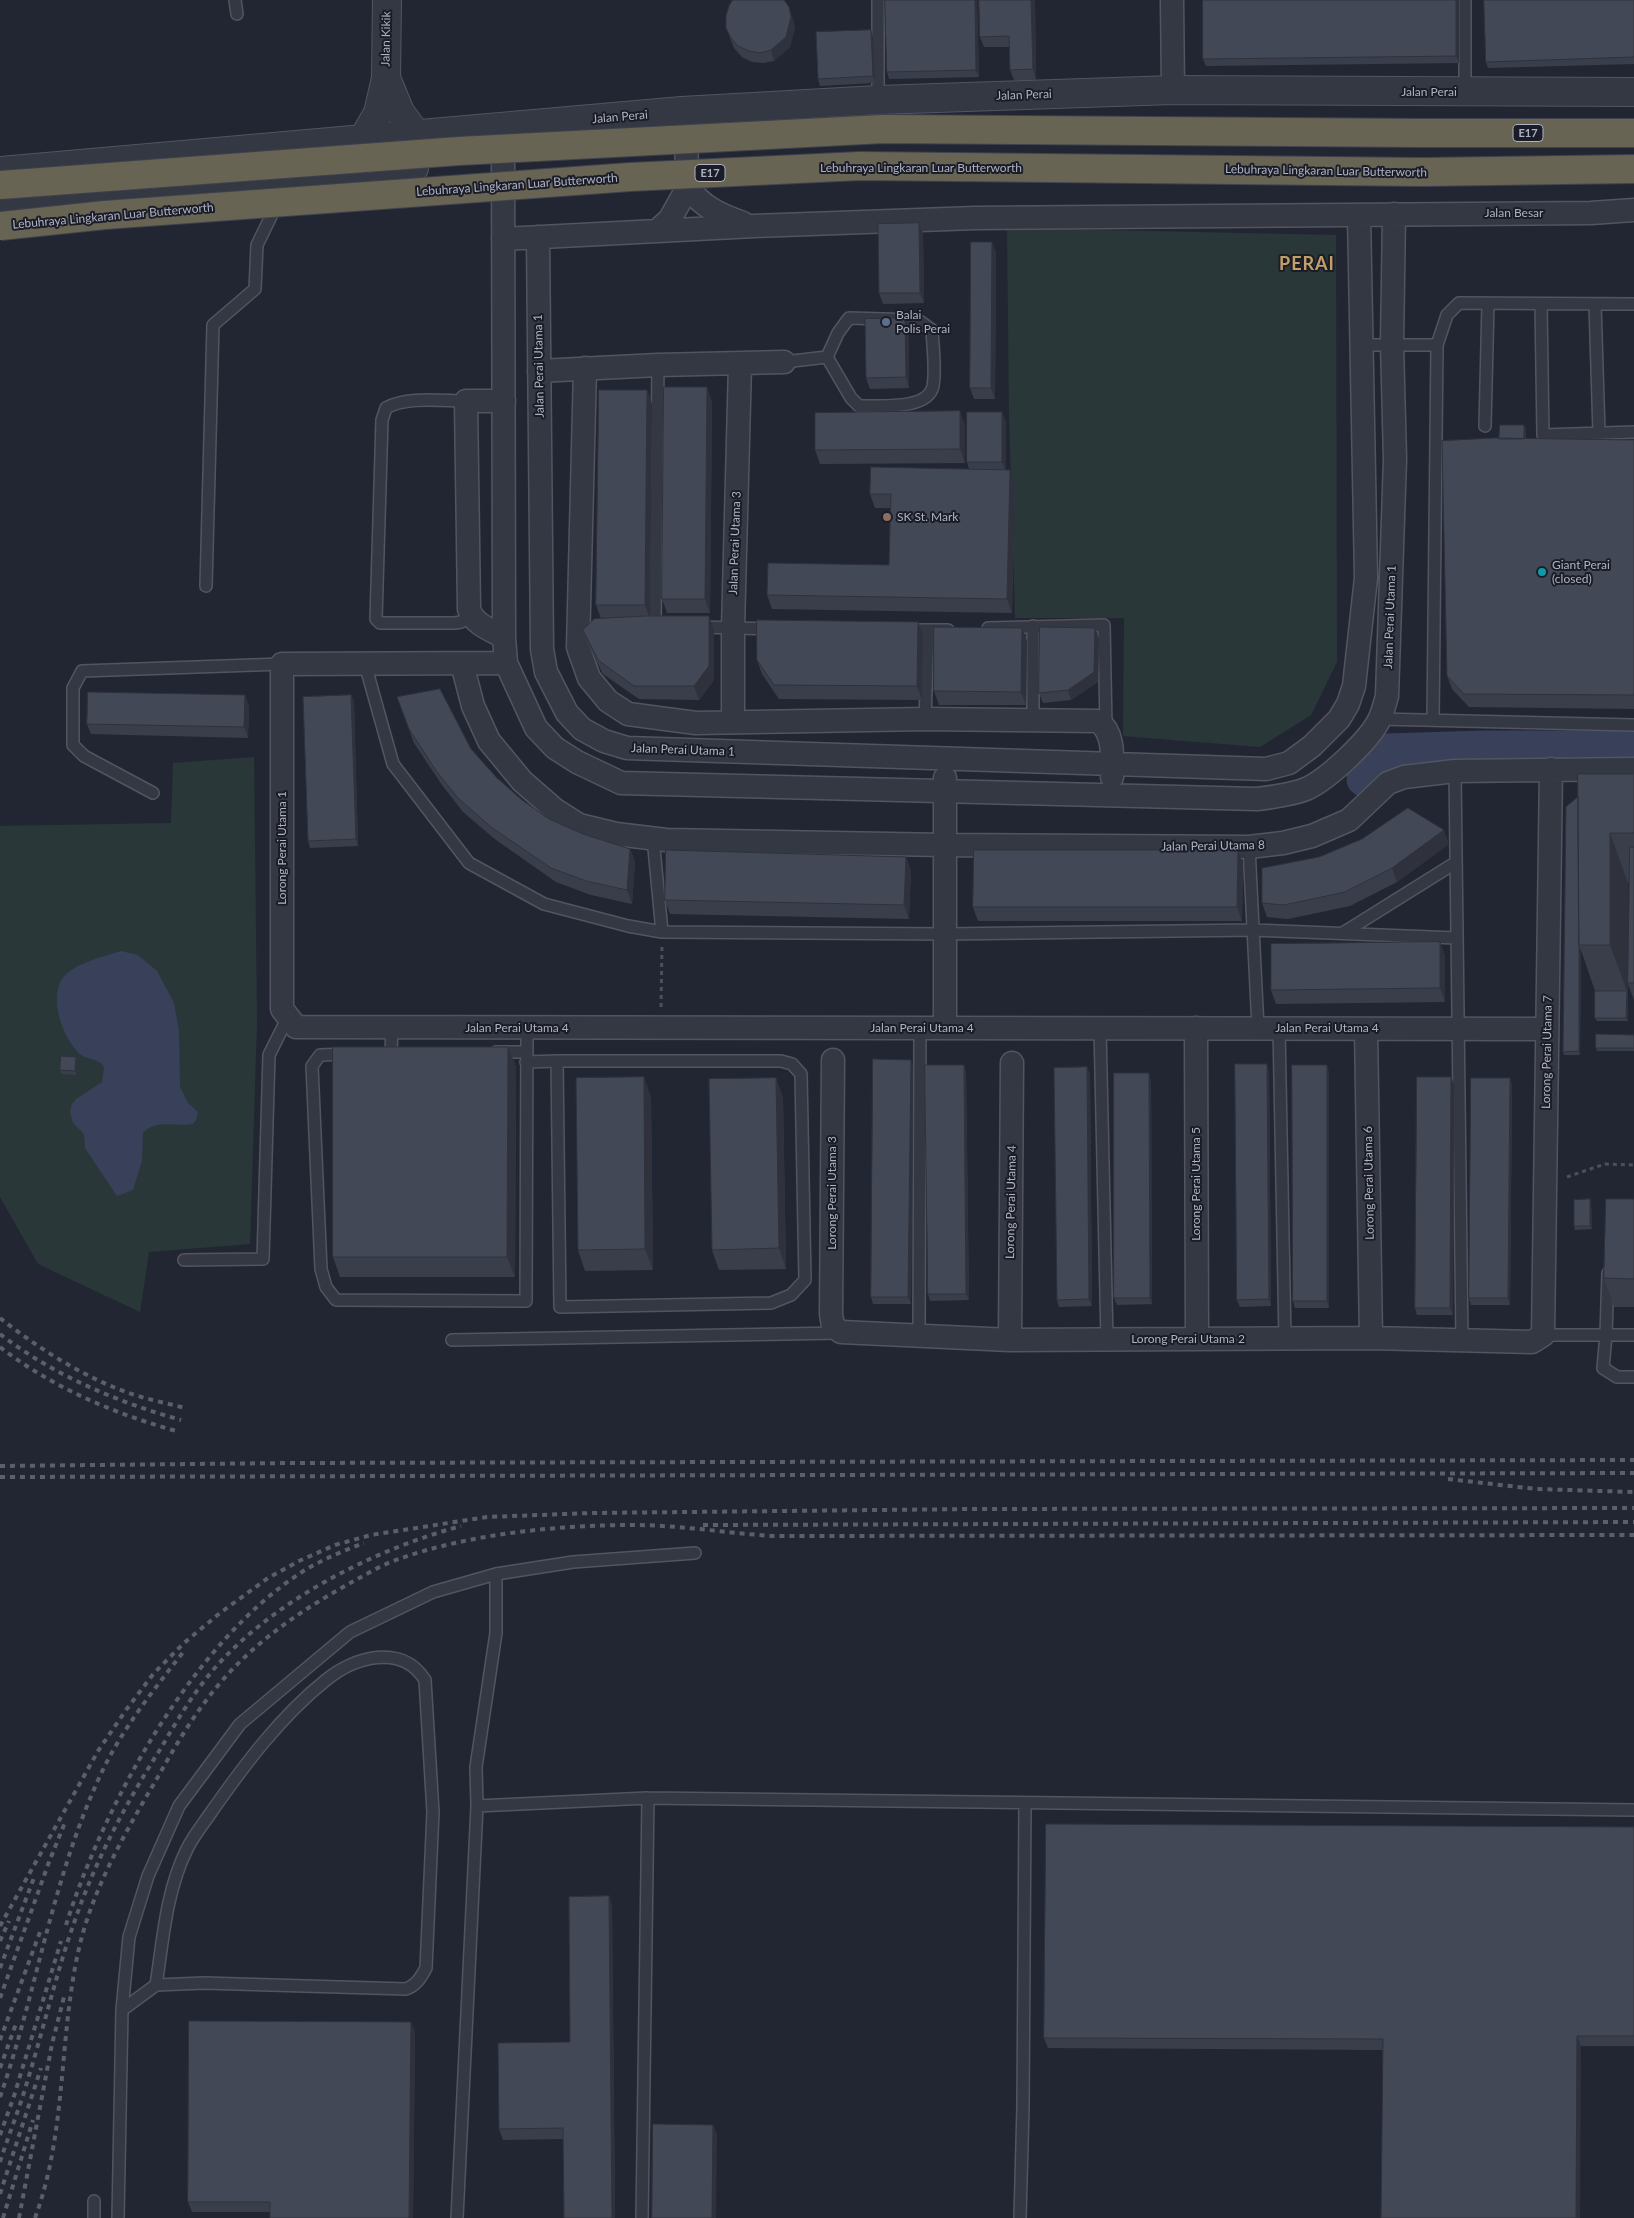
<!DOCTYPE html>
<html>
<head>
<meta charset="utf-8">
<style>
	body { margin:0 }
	canvas { display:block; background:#222632 }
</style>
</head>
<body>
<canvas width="1634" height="2218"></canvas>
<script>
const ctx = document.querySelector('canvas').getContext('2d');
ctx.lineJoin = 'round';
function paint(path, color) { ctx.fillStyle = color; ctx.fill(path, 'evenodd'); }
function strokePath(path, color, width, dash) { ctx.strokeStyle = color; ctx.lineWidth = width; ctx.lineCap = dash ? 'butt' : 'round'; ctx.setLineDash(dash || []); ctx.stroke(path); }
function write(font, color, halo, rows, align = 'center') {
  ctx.font = font + ' Lato,sans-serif'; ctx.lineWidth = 4; ctx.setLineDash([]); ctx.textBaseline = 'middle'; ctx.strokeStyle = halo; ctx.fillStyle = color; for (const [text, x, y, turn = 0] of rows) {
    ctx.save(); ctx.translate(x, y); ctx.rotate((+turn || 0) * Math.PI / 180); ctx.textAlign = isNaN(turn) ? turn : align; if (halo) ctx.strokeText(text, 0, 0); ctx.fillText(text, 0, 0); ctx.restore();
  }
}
paint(new Path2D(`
	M1007,228L1336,235L1337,662L1311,715L1260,747L1123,736L1124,618H1015L1009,413Z
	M254,757L257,1022L250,1244L149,1252L140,1312L38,1264L0,1197V826L171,823L173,763Z`), '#293739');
paint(new Path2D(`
	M121,951L138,955L157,971L174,1003L179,1031L180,1087L188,1103L198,1112L196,1120L193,1124C176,1127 156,1119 143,1133L142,1161L133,1190L117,1196L85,1148L84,1134L73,1123L70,1112L72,1104L76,1099L102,1082L104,1067C98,1057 87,1061 79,1053C63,1038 49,999 62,979C72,964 105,956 121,951Z`), '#39415a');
strokePath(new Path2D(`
	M1364,779L1388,751L1483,748H1634`), '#39415a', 35);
const service = new Path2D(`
	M235,0L237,14
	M878,0V100
	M1465,92V0
	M1541,304L1543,435L1634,432
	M1595,304L1599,433
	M849,318L918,320L932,330C933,348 936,369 933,386C928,411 878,405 859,406L851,398L827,357L838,333Z
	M1362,345H1437
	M784,362L827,357
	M466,401C443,401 406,396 386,408L382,420L376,619L380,623H455L461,622L471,616
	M1485,426L1488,303
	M206,586L213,325L255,289L257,245L277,204
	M655,626L658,365
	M1033,626V720
	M699,627L773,629
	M988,628L1104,625L1106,726
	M906,630H948
	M365,664L393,764L469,863L544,904L628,926L662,932L946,934L1253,930L1457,938
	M925,719L928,631
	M1379,719L1634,725
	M1433,719L1437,345L1447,315L1459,303L1634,304
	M1455,771L1462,1340
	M153,793L84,756L73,745V688L82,671L282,664
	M653,838L662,932
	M1249,847L1258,1028
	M1343,933L1455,863
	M392,1027L391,1054H400
	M1100,1028L1107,1340
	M1279,1028L1285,1339
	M496,1052H526
	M348,1054L320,1055L312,1066L321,1269L326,1287L336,1300L526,1301L527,1028
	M526,1062L557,1061H781L792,1064L801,1074L805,1280L791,1295L771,1303L560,1307L557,1061
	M184,1260L263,1259L269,1055L288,1017
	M1608,1273L1606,1335L1603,1368L1617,1377H1634
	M1543,1335H1634
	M919,1336L920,1028
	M452,1340L839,1333
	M496,1574V1633L476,1767L477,1806L648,1798L1634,1810
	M122,2010L156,1985C163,1940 166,1891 187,1849C193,1836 204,1823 212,1811C245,1764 281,1716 326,1680C354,1657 402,1643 425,1680L433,1812L426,1968C421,1977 417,1985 406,1989L204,1983L156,1985
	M94,2201V2218
	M118,2218L122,2010L129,1937L148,1876L179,1806L240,1724L350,1632L433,1592L496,1574L573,1562L695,1553
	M457,2218L477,1806
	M642,2218L648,1798
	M1020,2218L1023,2107L1025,1803`);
const minor = new Path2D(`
	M1172,0L1173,90
	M503,133L504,637L506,663L536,728L555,748L577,762L621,783L1257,799C1274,797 1290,795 1306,789C1327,780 1371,739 1380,718C1383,711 1385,703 1387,696L1395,459L1392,344L1394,214
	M688,187C702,207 720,215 743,223
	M657,231L670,219L688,187L686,145L675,126
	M538,237L542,649L546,672L567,713L582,729L604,741L627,748L1266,769L1289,763L1312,746L1339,719L1348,704L1354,686L1366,578L1359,215
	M503,239L754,226L975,218L1591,213L1634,210
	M585,368L578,647L589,678L608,701L628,714L696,723L925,719L1098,721C1115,733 1112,758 1112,777
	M539,371L658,365L784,362
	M504,401H466L469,609C473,624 491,630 504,637
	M506,663L282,664V1009L296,1027L1547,1029
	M462,664L473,706L489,741L522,781L554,809L579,825L616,834L666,840L945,845L1249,847L1283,843L1312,836L1349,820L1388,783L1404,777L1455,771L1634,769
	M733,721V628L740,365
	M945,1028V778
	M1196,1028L1197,1339
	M1366,1029L1371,1338
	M833,1060L831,1314L833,1326L841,1332L1010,1340L1371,1338L1532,1342L1543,1335L1551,769
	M1010,1340L1012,1063`);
const tertiary = new Path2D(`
	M386,78L400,112L416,134
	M363,139L378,113L386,78L387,0
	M0,171L682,111L878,100L1173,90L1634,92
	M0,202L414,168`);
const motorway = new Path2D(`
	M1421,133H1634
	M1422,172L1634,169`);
strokePath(service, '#525561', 14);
strokePath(minor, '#525561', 25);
strokePath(tertiary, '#525561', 30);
strokePath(motorway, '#3f424e', 30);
strokePath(new Path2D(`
	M661,1007L662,945
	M1567,1177L1605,1164L1634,1165`), '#485358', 3, [4, 4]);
strokePath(service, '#343843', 11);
strokePath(minor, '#343843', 22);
strokePath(tertiary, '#343843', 28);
strokePath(motorway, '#686453', 28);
strokePath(new Path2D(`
	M0,1318C38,1348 80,1375 126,1392C145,1399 166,1403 185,1408
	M0,1334C53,1375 117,1402 181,1420
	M0,1347C53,1388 113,1413 176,1431
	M0,1466L288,1463L1634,1460
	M0,1477L1634,1473
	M1448,1479L1536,1489L1634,1492
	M703,1525L1634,1522
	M66,1925C104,1804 193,1642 302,1572C321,1560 343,1551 364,1543
	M0,1926L98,1751L126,1710L154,1673L184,1643L220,1613L268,1578L299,1561L335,1545L371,1535L487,1517L591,1513L974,1509L1634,1508
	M0,1941L9,1921
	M0,1968L35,1875
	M0,1998L49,1862L66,1820
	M0,2040L40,1932
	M0,2068L17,2021
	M0,2097C37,1991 52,1879 100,1776C121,1730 153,1691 184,1651
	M0,2135L14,2096L61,1941
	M0,2162C9,2134 20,2107 28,2079C44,2027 56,1974 74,1923C95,1861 126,1803 161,1748C179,1717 198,1685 223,1659C284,1595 377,1549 461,1526
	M0,2194L41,2068
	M3,2218L33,2120
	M19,2218L52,2044L65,1993
	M35,2218C68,2129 58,2031 81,1940C96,1882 129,1826 159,1775C179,1739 201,1703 229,1673C264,1635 307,1607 352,1582C367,1574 383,1564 399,1559C468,1534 559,1525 632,1525C679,1525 726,1533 773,1536L1634,1535`), '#5b5e6d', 4, [5, 5]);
const motorwayBridge = new Path2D(`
	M0,185L459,151L883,129L1421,133
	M0,226L105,215L630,177L860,166L1422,172`);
strokePath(motorwayBridge, '#3f424e', 30, []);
strokePath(motorwayBridge, '#686453', 28);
paint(new Path2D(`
	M885,0H977L979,77L889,79L887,72Z
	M1035,0L1036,80H1014L1010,70L1009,47H984L980,37Z
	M1203,0H1459V63L1206,66L1203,59Z
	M1634,0V64L1488,68L1486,62Z
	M789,7L795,27L790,47L774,61L763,63L752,62L742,57L734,48L726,28Z
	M873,37L875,83L820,86L818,79Z
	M919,223L923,233L924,303L883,304L879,293Z
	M996,252L995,399H974L970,388Z
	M905,318L909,328V388L870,389L866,378Z
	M647,390L652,404L650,616L714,630V680L699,700L639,699L603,674L588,644L583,630L601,619L596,605Z
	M712,401L710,613H667L662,599Z
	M1002,412L1006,423V469L1015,483L1012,613L772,609L767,595L889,565L890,508H875L870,494L969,469L967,462Z
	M965,425V463L820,464L815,450Z
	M1526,428V439L1634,440V709L1469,707L1452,689L1447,676L1499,438Z
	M918,622L923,636L922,700L779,699L762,674L757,660Z
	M1022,628L1027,641L1026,705H939L934,691Z
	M1095,628L1099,639L1098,682L1071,700L1043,703L1039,693Z
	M351,695L354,702L358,846L310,848L308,841Z
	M397,697L471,749L497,778L522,800L549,819L583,834L630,849L635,862L632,904L591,895L556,882L496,840L463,812L442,785L414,743Z
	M249,706L248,738L91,734L87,724Z
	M1634,774V1000L1628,984V1021H1597L1595,1018V991L1581,950L1580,1055H1564L1563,1052L1566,807ZM1628,883H1629L1628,972Z
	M1449,844L1397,882L1350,906L1288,919L1267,917L1262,903Z
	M906,857L911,871L909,919L670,914L665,900Z
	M1243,864L1242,921H978L973,907Z
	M1440,942L1445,956V1002L1276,1004L1271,990Z
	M1634,1035V1051H1597L1596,1048Z
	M508,1047L516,1067L515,1277H340L333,1257Z
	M76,1057L77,1060L76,1075L61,1074L60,1070Z
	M964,1065L966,1072L969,1300L930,1301L928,1294Z
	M913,1066L911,1304H873L871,1297Z
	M1087,1067L1090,1074L1092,1306L1059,1307L1057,1300Z
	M1269,1071L1271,1306L1240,1307L1237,1300Z
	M1329,1072V1308H1295L1293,1301Z
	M776,1078L783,1098L786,1269L719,1270L712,1250Z
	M1510,1078L1512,1085L1510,1305H1471L1469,1298Z
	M1151,1080L1152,1304L1117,1305L1114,1298Z
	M1454,1084L1453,1315H1417L1415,1308Z
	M651,1097L653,1270L585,1271L578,1250Z
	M1590,1199L1591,1203L1592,1229L1575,1230L1574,1226Z
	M1634,1199V1307H1614L1604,1278Z
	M1634,1827V2046H1581L1383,2050L1048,2048L1044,2038Z
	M609,1896L612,1906L615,2218H564L563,2139L503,2140L499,2129L570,2042Z
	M415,2032L413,2218H270V2212H192L188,2202Z`), '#3a3e4b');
paint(new Path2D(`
	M975,0H977L979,77L976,70Z
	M1031,0H1035L1036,80L1033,69Z
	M1456,0H1459V63L1456,56Z
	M789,7L795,27L790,47L774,61L771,50Z
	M871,30L873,37L875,83L873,76Z
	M919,223L923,233L924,303L920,293Z
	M992,242L996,252L995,399L991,388Z
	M905,318L909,328V388L906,377Z
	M707,387L712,401L710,613L705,599Z
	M647,390L652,404L650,619L645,605Z
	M960,411L965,425V463L960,449Z
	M1002,412L1006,423V472L1002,462Z
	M1524,425L1526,428L1525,453L1524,449Z
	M1010,470L1015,483L1012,613L1007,599Z
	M709,616L714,630V680L699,700L694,686Z
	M918,622L923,636L922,700L917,686Z
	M1022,628L1027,641L1026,705L1021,692Z
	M1095,628L1099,639L1098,682L1071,700L1068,690Z
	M245,695L249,706L248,738L244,727Z
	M351,695L354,702L358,846L356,839Z
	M1444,830L1449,844L1397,882L1392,868Z
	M1610,833L1628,883V1021L1626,1018L1627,991L1610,945Z
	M630,849L635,862L632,904L627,890Z
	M1238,850L1243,864L1242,921L1237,907Z
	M906,857L911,871L909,919L904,905Z
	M1440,942L1445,956V1002L1440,988Z
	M1579,947L1581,950L1580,1055L1579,1051Z
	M508,1047L516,1067L515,1277L507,1257Z
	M76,1057L77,1060L76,1075L75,1071Z
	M911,1060L913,1066L911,1304L908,1297Z
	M1267,1064L1269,1071L1271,1306L1269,1299Z
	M964,1065L966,1072L969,1300L966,1294Z
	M1327,1065L1329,1072V1308L1327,1301Z
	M1087,1067L1090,1074L1092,1306L1089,1299Z
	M1149,1073L1151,1080L1152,1304L1150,1298Z
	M644,1077L651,1097L653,1270L645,1249Z
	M1451,1077L1454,1084L1453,1315L1450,1308Z
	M776,1078L783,1098L786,1269L779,1248Z
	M1510,1078L1512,1085L1510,1305L1508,1298Z
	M1590,1199L1591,1203L1592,1229L1590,1226Z
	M609,1896L612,1906L615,2218H612Z
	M411,2022L415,2032L413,2218H409Z
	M1577,2036L1581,2046L1580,2218H1576Z
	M713,2125L717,2135L716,2218H712Z`), '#2f323d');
const building = new Path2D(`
	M733,0H784L789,7L791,17L786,37L771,50L760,53L749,51L738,46L731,38L726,28V16L729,6Z
	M885,0H975L976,70L887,72Z
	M979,0H1031L1033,69L1010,70L1009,36L980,37Z
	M1203,0H1456V56L1203,59Z
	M1484,0H1634V57L1486,62Z
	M871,30L873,76L818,79L816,32Z
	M919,223L920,293H879L878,224Z
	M971,242H992L991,388H970Z
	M905,318L906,377L866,378L865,319Z
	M664,387H707L705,599H662Z
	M599,390H647L645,605H596Z
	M960,411V449L815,450V413Z
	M967,412H1002V462H967Z
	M1500,425H1524V439H1499Z
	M1495,438L1634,440V695L1464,694L1447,676L1442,441Z
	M871,467L1010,470L1007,599L767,595L768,563L889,565L891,494H870Z
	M645,616H709V666L694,686H634L598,660L583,630L594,619Z
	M757,620L918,622L917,686L774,685L757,660Z
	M934,627L1022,628L1021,692L934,691Z
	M1040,627L1095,628L1094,672L1068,690L1039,693Z
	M440,689L471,749L497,778L522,800L549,819L583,834L630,849L627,890L586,881L551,868L491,827L458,798L437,772L409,729L397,697Z
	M88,692L245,695L244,727L87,724Z
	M351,695L356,839L308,841L303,697Z
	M1578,774H1634V833H1610V945H1579Z
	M1578,797L1579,945V1051L1563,1052L1566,807Z
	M1408,808L1444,830L1392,868L1345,892L1284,905L1262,903V868L1319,857L1362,839Z
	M1630,847H1634V983H1628Z
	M666,850L906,857L904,905L665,900Z
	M974,850H1238L1237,907H973Z
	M1440,942V988L1271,990V944Z
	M1595,991H1627L1626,1018H1595Z
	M1596,1034L1634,1035V1048H1596Z
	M333,1047H508L507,1257H333Z
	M61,1056L76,1057L75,1071L60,1070Z
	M873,1059L911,1060L908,1297H871Z
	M1235,1064H1267L1269,1299L1237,1300Z
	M925,1065H964L966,1294H928Z
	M1292,1065H1327V1301H1293Z
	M1087,1067L1089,1299L1057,1300L1054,1068Z
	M1114,1073H1149L1150,1298H1114Z
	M644,1077L645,1249L578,1250L576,1078Z
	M1417,1077H1451L1450,1308H1415Z
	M776,1078L779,1248L712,1250L709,1079Z
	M1471,1078H1510L1508,1298H1469Z
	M1590,1199V1226H1574V1200Z
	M1606,1199H1634V1279L1604,1278Z
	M1046,1824L1634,1827V2036H1577L1576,2218H1381L1383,2039L1044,2038Z
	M609,1896L612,2218H564L563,2128L499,2129L498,2043L570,2042L569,1897Z
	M189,2021L411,2022L409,2218H270V2202H188Z
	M653,2124L713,2125L712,2218H652Z`);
paint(building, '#434857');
strokePath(building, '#2f323d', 1);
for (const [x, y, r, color] of [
	[886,322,5,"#5c6f8a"],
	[887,517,5,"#8d6e63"],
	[1542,572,5,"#0f9aa8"]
]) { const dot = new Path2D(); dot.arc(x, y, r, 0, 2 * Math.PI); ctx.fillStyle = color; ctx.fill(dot); strokePath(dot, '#1a1d28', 2); }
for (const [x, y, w] of [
	[1528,133,30],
	[710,173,30]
]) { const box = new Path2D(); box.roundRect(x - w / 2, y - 8.5, w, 17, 4); ctx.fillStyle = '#1a1d28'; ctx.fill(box); strokePath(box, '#afb2c0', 1); }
write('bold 11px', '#afb2c0', null, [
	["E17",1528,133],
	["E17",710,173]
]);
write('12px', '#afb2c0', '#1a1d28', [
	["Jalan Kikik",386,39,-89],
	["Jalan Perai",1429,92],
	["Jalan Perai",1024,95,-2],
	["Jalan Perai",620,117,-5],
	["Lebuhraya Lingkaran Luar Butterworth",921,168],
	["Lebuhraya Lingkaran Luar Butterworth",1326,171,1],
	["Lebuhraya Lingkaran Luar Butterworth",517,185,-4],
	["Jalan Besar",1514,213],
	["Lebuhraya Lingkaran Luar Butterworth",113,216,-5],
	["Jalan Perai Utama 1",539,366,-91],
	["Jalan Perai Utama 3",735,543,-88],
	["Jalan Perai Utama 1",1390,617,-88],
	["Jalan Perai Utama 1",683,750,2],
	["Jalan Perai Utama 8",1213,846,-1],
	["Lorong Perai Utama 1",282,848,-90],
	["Jalan Perai Utama 4",517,1028],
	["Jalan Perai Utama 4",922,1028],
	["Jalan Perai Utama 4",1327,1028],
	["Lorong Perai Utama 7",1547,1052,-89],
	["Lorong Perai Utama 6",1369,1183,-91],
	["Lorong Perai Utama 5",1196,1184,-90],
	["Lorong Perai Utama 3",832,1193,-90],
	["Lorong Perai Utama 4",1011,1202,-89],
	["Lorong Perai Utama 2",1188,1339]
]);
write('12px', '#afb2c0', '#1a1d28', [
	["Balai",896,315],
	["Polis Perai",896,329],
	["SK St. Mark",897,517],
	["Giant Perai",1552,565],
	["(closed)",1552,579]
], 'left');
ctx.letterSpacing = '1px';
write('bold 18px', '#c39f67', '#1a1d28', [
	["PERAI",1307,264]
]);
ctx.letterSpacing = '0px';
</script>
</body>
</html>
